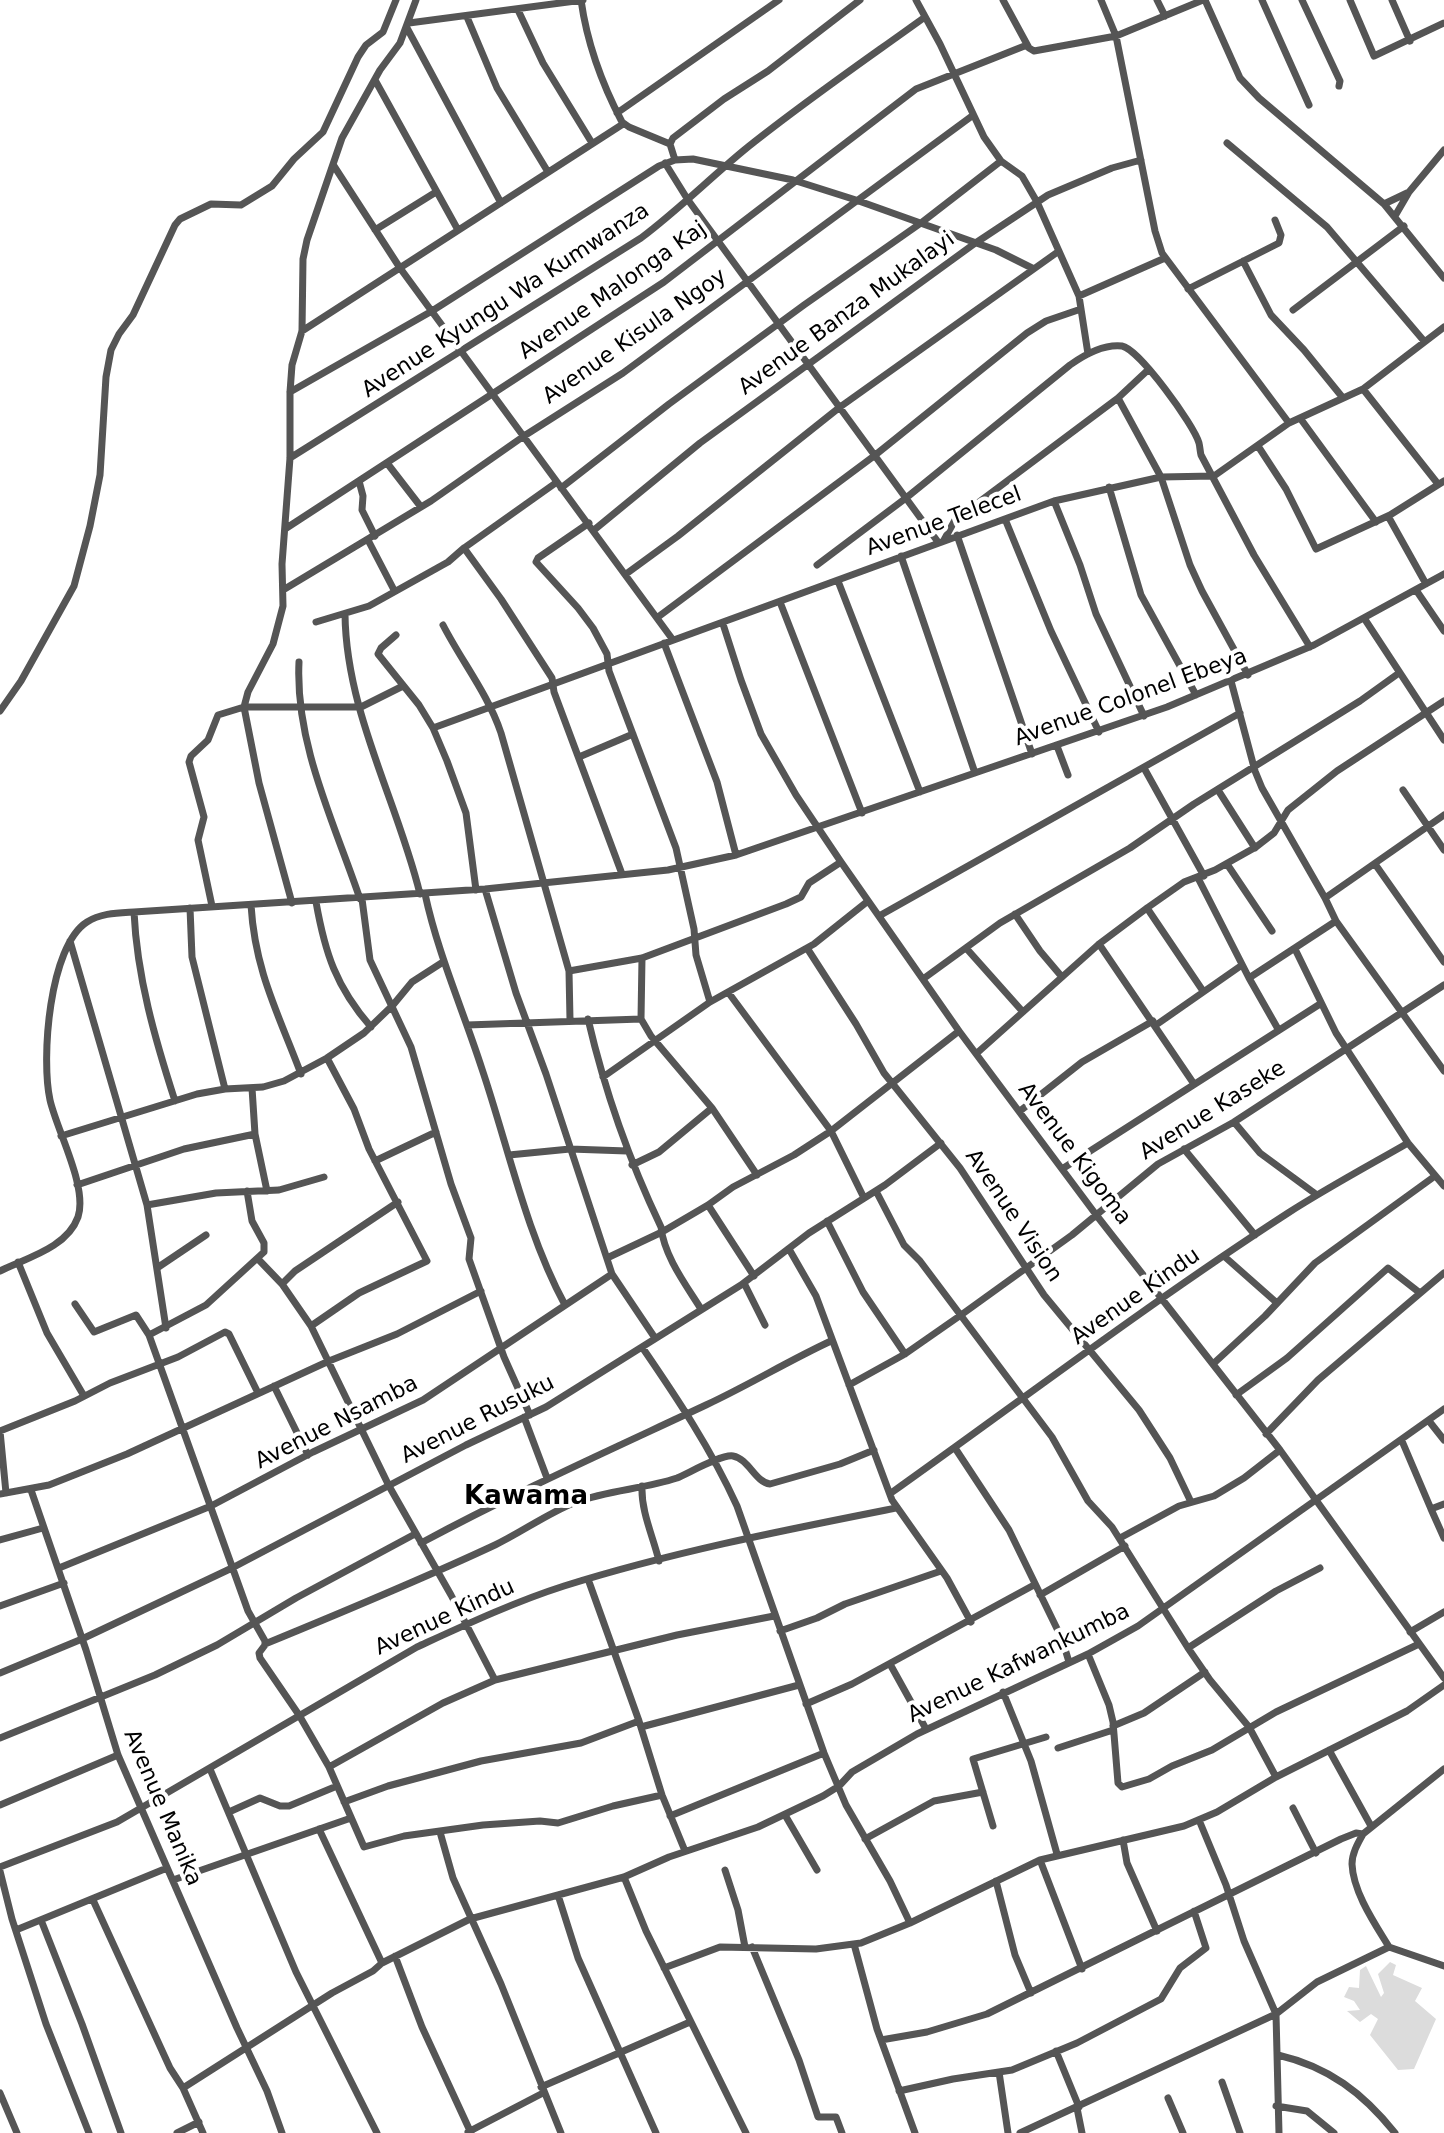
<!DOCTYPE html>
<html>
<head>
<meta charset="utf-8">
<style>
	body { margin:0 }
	canvas { display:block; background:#fff }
</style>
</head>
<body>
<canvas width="1444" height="2133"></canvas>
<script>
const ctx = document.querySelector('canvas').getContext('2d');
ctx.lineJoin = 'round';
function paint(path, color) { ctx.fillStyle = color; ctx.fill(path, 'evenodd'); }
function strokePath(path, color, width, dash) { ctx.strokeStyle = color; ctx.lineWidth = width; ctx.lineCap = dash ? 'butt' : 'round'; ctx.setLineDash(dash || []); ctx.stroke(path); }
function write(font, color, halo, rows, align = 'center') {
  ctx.font = font + ' "DejaVu Sans",sans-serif'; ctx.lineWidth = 8; ctx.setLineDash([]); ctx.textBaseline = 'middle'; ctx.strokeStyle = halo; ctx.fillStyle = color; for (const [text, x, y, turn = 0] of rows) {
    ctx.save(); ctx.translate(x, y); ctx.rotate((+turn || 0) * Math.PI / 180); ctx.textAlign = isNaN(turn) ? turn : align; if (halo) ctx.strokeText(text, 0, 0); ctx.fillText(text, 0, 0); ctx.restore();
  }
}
paint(new Path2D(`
	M1390,1962L1396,1965L1393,1975L1422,1988L1415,2001L1436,2019L1414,2069L1398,2070L1370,2035L1378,2019L1371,2014L1360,2022L1347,2011L1360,2010L1354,2001L1344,1997L1349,1987L1359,1988L1360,1970L1366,1966L1381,1997L1384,1993L1378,1974Z`), '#dcdcdc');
strokePath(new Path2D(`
	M581,0C587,43 602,84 622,122L629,127L670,144
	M916,0L940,44L984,137L1001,161L1022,176L1037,202L1079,296L1088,354
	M1003,0L1029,48L1034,51L1116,36L1203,0
	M1101,0L1116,36L1155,231L1162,253L1289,423
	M1157,0L1165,16
	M1205,0L1240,78L1259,98L1384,204L1444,278
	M1262,0L1309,105
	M1302,0L1340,81L1339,86
	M1350,0L1374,56L1444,23
	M1392,0L1410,41
	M518,10L543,63L592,143
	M467,17L497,88L548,172
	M409,23L583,0
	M407,28L501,203
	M375,80L458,230
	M617,113L779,0
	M1227,143L1327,227L1424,341
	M675,160L670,144L673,138L724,99L768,71L860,0
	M665,163L688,200L938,542
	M334,166L400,268L673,640
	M1384,204L1407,193
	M1395,216L1409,192L1444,150
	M375,230L436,192
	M1243,261L1271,315L1304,350L1343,398
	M1188,289L1279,243L1281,235L1275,220
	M1079,296L1165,258
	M1293,310L1404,226
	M302,331L623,124
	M1363,389L1438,484
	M290,392L432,311L659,166L675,160L693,159L793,180L856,200L996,250L1032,268
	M1118,398L1161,477L1190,565L1202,591L1248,675
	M1300,418L1376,522
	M1258,446L1286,489L1316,549L1390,515L1444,481
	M290,458L641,238C677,211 708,180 743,151C801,104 864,61 925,17
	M387,463L421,507
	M359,481L363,496L362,510L375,536
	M1109,487L1141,595L1196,695
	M561,488L669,404L804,305L921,223L1001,161
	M1054,501L1080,565L1096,614L1144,716
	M1388,516L1426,584
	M1005,519L1051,631L1099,732
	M589,523L538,558L536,562L578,608L593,628L607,654L609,671L676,848L694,929L696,955L710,1002
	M285,529L664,282L916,89L1027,45
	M594,530L700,443L974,244L1048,195L1112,168L1141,160
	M957,535L1032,754
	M368,540L394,590
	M944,540L955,520L1118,398L1149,369
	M464,548L557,482
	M901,556L975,773
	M817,565L906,498L1070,365C1084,355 1104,344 1122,346C1139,349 1194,425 1199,443C1200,447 1200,451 1201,455L1254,555L1310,647
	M626,574L678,536L840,407L1059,251
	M838,581L920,792
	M283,590L431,501L524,436L623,373L972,116
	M1416,590L1444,631
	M780,602L862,813
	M345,614C346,712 397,800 420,894
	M658,617L874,456L1027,333L1046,321L1081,309
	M1364,618L1444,740
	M316,622L369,606L448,562L464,548L501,599L552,678L554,692L622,874
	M723,624L741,680L761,734L796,795L841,862L959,1031L1097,1216L1280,1450L1444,1678
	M443,625C462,662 488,694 501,733L569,971L570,1020
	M396,635L381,648L378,654L419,705L433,728L447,761L466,813L476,890
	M664,643L717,782L736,855
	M299,662C295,744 334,822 360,899
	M1231,681L1255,771L1262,788L1325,898L1336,921L1444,1071
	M0,711L21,681L74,586L90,526L100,475L106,377L111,350L119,334L133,315L175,225L180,219L211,204L241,205L272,186L294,159L323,132L358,57L366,45L383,32L396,0
	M433,728L1054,501L1161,477L1214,476L1289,423L1363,389L1444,327
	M1057,746L1068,775
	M579,757L633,734
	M1144,768L1204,876
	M1218,790L1255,848
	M1403,790L1444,850
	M1227,864L1272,931
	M1375,864L1444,962
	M1198,878L1249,978L1278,1029
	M485,889L516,993L546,1074L612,1274L655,1338
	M425,894C438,954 463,1010 482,1069C508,1146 526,1233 565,1305
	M1325,898L1444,815
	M362,899L370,960L411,1047L451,1184L471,1238L469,1259L504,1357L530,1415
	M316,902C325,953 336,987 371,1027
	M292,903L259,783L244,707L248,692L273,644L283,606L282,564L290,458V392L292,365L302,331L303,259L307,240L342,138L380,70L400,43L416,0
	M251,905C255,971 278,1013 301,1074
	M212,906L198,840L204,817L189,762L191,756L208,740L218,715L244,707H361L403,686
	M190,908L192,957L225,1089
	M1147,908L1203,991
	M134,912C137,977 155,1039 175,1101
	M1015,914L1040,951L1062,977
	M879,916L1240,713
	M70,941L147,1205L166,1328
	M1099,944L1194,1084
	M807,948L856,1024L884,1073L960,1168L1044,1295L1139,1410L1170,1458L1191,1502
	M966,948L1023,1012
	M1295,949L1336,1033L1408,1143L1444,1186
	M642,958L641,1019L651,1036L712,1108L757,1175
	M569,971L642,958L786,904L801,897L809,883L841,862
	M1249,978L1336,921
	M923,979L1000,923L1130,848L1194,804L1360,701L1399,673
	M728,992L831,1131L864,1198
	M588,1019C605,1092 629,1160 661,1227C664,1256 686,1285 701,1309
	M467,1025L641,1019
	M1156,1025L1242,965
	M977,1053L1099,944L1147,908L1184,882L1215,870L1256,847L1274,833L1288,810L1337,771L1444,701
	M603,1077L710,1002L814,944L868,901
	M252,1088L255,1134L267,1191
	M1020,1111L1082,1062L1153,1021
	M1234,1122L1260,1153L1317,1195
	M61,1136L197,1094L225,1089L263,1087L284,1081L327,1058L364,1033L393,1005L412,982L443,962
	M1184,1149L1255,1235
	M509,1155L570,1149L627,1151
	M375,1161L436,1132
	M632,1165L659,1152L712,1108
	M1062,1169L1320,1004
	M77,1185L184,1149L255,1134
	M876,1191L904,1245L920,1261L1052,1437L1088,1501L1112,1527L1188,1648L1210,1680L1249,1727L1276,1777
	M147,1205L216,1193L279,1190L324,1177
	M708,1205L754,1276
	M827,1221L863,1292L905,1354
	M789,1249L816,1296L892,1500L947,1578L971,1622
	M1225,1257L1277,1303
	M607,1258L662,1232L708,1205L733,1187L794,1155L831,1131L959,1031
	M258,1259L282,1284L311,1326L389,1486L451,1595L495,1680
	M18,1262L47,1333L84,1396
	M157,1268L206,1235
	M0,1271C26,1258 67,1248 78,1217C88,1187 57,1131 50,1100C41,1059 49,946 87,922C101,913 118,913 134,912L485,889L668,870L736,855L1167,707L1314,645L1444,574
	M744,1283L765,1325
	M282,1284L295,1271L398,1202
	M75,1304L94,1332L136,1315L149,1335L248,1611L265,1641V1645L259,1653L260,1658L299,1715L329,1767L364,1847L404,1836L483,1825L540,1821L558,1823L613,1806L662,1795
	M311,1326L359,1293L427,1261L369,1149L354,1109L327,1058
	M149,1335L206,1305L264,1252V1243L252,1221L247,1191
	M642,1347C677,1398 711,1449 737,1506L824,1753L846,1805L890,1881L910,1923
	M1213,1364L1265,1316L1315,1263L1435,1176
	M849,1385L905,1354L961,1315L1072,1235L1158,1164L1234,1122L1444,985
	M274,1386L308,1455
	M1236,1395L1287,1358L1388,1268L1420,1293
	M524,1417L547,1478
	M1429,1421L1444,1440
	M0,1431L75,1401L110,1383L178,1357L225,1332L229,1334L258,1393
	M0,1431L6,1493
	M1266,1434L1318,1380L1444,1273
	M1402,1441L1431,1509L1444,1504
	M955,1448L1009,1530L1062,1639L1069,1662
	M642,1486C641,1512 653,1536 659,1561
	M31,1490L86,1650L118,1755L237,2028L267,2091L282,2133
	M891,1493C1023,1399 1152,1301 1288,1213C1327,1188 1368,1166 1408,1143
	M0,1494L49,1485L127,1454L329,1361L397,1334L481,1291
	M1431,1509L1444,1538
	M1120,1538L1179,1506L1214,1496L1244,1478L1280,1450
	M0,1540L43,1528
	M421,1543C514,1493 610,1450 706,1405C749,1385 788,1361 831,1341
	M59,1568L211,1506L313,1452L423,1400L612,1274
	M588,1579L639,1721L662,1795L685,1851
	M1040,1595L1125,1546
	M0,1606L64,1583
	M780,1631L817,1618L845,1604L941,1571
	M1410,1632L1444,1612
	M265,1644C343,1612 420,1580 495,1545C522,1532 548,1513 576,1502C609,1490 644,1489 677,1478C689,1473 722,1454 733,1456C749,1459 755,1482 770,1484L840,1464L874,1450
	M1188,1648L1276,1591L1320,1568
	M1088,1654L1109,1705L1113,1722L1118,1783L1122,1787L1149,1779L1172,1766L1212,1750L1276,1712L1419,1644
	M890,1664L926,1729
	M0,1673L82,1639L232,1568L466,1445L546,1407L741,1285L809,1233L885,1185L941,1143
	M1003,1692L1031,1761L1057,1854
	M806,1704L852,1684L1034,1585
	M1113,1726L1144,1713L1205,1672
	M641,1727L799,1685
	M0,1738L155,1675L217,1645L296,1598L415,1534
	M1058,1748L1113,1730
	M1329,1750L1371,1826
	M329,1767L443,1703L495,1680L677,1635L774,1616
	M210,1769L296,1972L377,2133
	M1444,1769L1363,1834C1358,1843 1352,1853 1352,1864C1353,1892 1375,1924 1389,1947L1444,1966
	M344,1802L388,1786L481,1761L581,1743L639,1721
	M0,1805L118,1755
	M1293,1808L1316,1853
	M229,1812L260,1798L280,1806H289L337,1786
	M785,1815L817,1870
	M670,1816L824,1753
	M993,1826L973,1759L1046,1737
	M319,1829L382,1963
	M440,1832L453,1878L501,1984L561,2133
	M865,1839L934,1801L983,1792
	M1123,1840L1127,1863L1157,1931
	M1040,1860L1082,1969
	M0,1867L117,1822L417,1647C465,1625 514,1602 564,1586C672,1552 785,1530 896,1508
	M725,1870L738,1910L745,1947
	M0,1871L12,1919L46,2024L89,2133
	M624,1877L646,1931L746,2133
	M173,1880L351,1818
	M996,1881L1015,1955L1031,1993
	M558,1895L578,1958L656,2133
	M93,1900L170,2068L183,2088L203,2133
	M41,1920L82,2024L121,2133
	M16,1930L167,1868
	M854,1944L877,2029L915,2133
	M752,1947L799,2060L818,2117H836L842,2133
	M395,1956L422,2027L471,2133
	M664,1968L720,1947L816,1949L861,1943L910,1923L1040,1860L1184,1826L1217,1812L1276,1777L1407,1711L1444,1685
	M881,2040L927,2032L987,2014L1341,1839L1356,1833L1363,1834
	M1056,2051L1079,2107
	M1278,2055C1329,2067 1363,2093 1395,2133
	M999,2072L1008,2133
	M1222,2082L1240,2133
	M541,2087L690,2022
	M183,2088L332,1993L373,1971L382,1963L470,1919L624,1877L669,1857L758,1827L823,1796L839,1786L852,1772L917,1734L1088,1654L1138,1626L1444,1409
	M899,2091L953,2079L1012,2070L1077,2043L1161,1999L1180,1968L1206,1948L1194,1911
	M0,2093L17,2133
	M1168,2098L1183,2133
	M1276,2106L1307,2111L1334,2133
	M1077,2108L1082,2133
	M468,2132L543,2093
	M177,2133L199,2122
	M1020,2133L1276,2014L1244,1941L1226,1885L1199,1820
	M1279,2133L1276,2014L1317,1982L1389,1947`), '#555', 7);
write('22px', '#000', '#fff', [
	["Avenue Malonga Kaj",613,291,-35],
	["Avenue Kyungu Wa Kumwanza",506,301,-33],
	["Avenue Banza Mukalayi",847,314,-36],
	["Avenue Kisula Ngoy",635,337,-35],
	["Avenue Telecel",944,522,-20],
	["Avenue Colonel Ebeya",1131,698,-20],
	["Avenue Kaseke",1213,1111,-32],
	["Avenue Kigoma",1074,1154,53],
	["Avenue Vision",1013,1216,56],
	["Avenue Kindu",1136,1297,-35],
	["Avenue Rusuku",478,1420,-27],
	["Avenue Nsamba",337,1423,-27],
	["Avenue Kindu",445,1618,-25],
	["Avenue Kafwankumba",1019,1664,-26],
	["Avenue Manika",162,1808,67]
]);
write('bold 26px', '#000', '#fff', [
	["Kawama",526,1497]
]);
</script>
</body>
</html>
